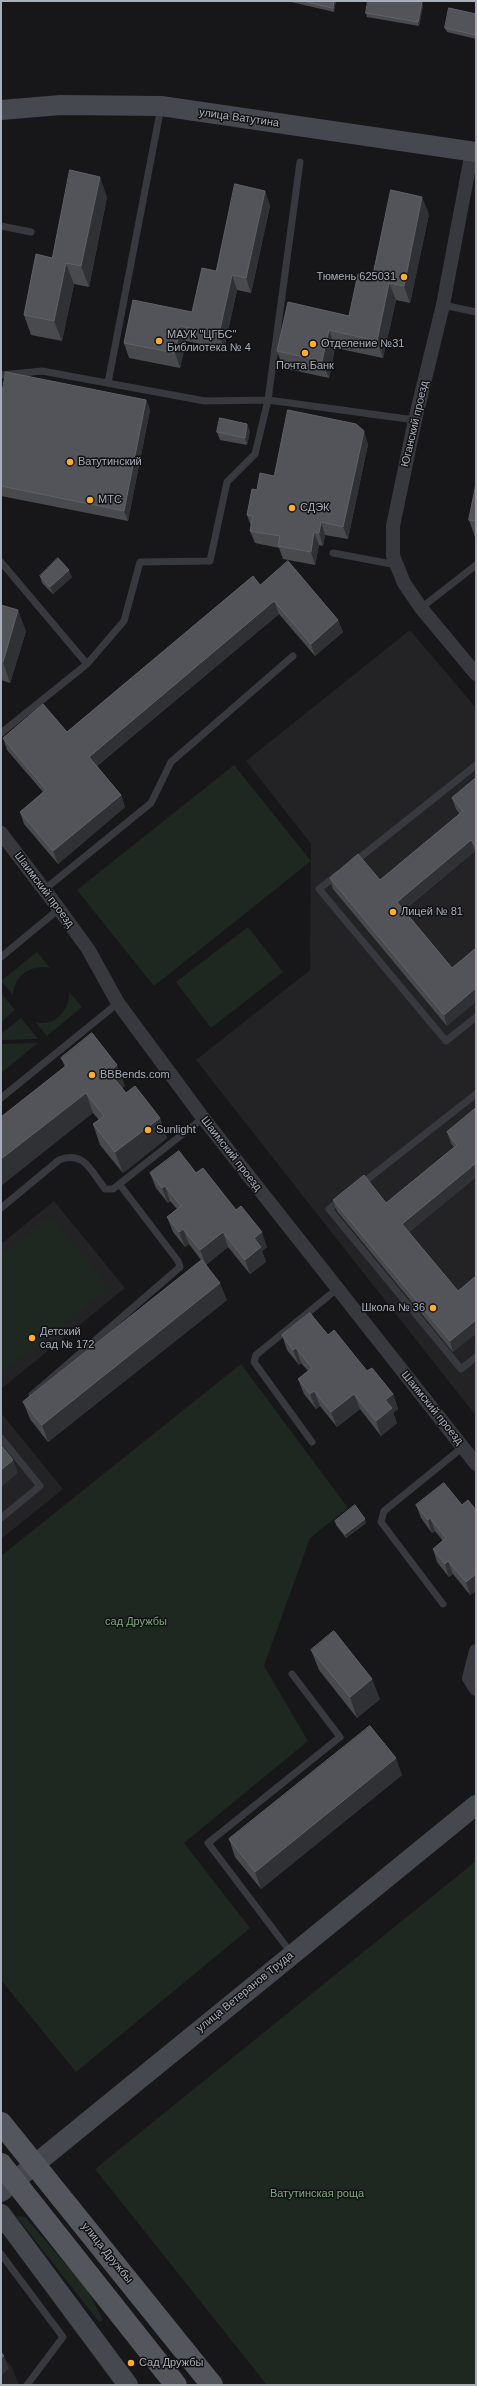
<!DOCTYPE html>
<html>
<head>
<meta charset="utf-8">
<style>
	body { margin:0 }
	#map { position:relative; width:477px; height:2386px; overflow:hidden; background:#171719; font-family:Arial,sans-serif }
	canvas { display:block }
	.frame { position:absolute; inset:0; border:2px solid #a8aeba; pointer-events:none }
</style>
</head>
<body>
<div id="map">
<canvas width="477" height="2386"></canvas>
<div class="frame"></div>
</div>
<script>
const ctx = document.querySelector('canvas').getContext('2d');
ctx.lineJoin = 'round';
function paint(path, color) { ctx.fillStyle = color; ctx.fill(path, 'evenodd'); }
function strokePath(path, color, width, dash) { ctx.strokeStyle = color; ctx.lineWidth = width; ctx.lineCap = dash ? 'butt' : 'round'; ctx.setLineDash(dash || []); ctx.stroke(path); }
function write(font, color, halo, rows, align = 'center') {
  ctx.font = font + ' Arial,sans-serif'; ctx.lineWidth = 3; ctx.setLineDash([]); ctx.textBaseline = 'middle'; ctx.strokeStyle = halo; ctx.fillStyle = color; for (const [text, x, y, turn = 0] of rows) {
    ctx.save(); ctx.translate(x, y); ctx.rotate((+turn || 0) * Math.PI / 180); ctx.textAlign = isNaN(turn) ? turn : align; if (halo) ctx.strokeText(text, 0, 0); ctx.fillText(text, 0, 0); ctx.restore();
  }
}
paint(new Path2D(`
	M410,630L476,708V1416L196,1060L310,970L311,844L246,761Z
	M54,1201L125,1288L1,1389V1244Z
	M1,1413L63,1489L1,1539Z
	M1,2354L12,2367L19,2385H1Z`), '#232326');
paint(new Path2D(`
	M234,765L311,861L154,986L77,890Z
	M248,927L283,972L211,1028L176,982Z
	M37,952L50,968C31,964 14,975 13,995L1,981Z
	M69,992L82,1007L47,1036L35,1022C55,1027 70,1010 69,992Z
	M1,993L15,1010L1,1022Z
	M21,1018L38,1039L1,1040V1034Z
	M38,1043L1,1073V1044Z
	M51,1216L109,1288L1,1373V1256Z
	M241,1364L348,1508L310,1538L264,1666L308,1741L184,1843L250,1928L76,2072L1,1980V1556Z
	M476,1861V2385H267L95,2169Z
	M16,2216L25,2217L87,2289L103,2320L99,2322Z`), '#1f2820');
strokePath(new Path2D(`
	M1,226L31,232
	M443,305L476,312
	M1,375L42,371L205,401L268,400L415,420
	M108,383L161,107
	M333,553L397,565
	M1,562L87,664
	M421,608L476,565
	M1,733L87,664L124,621L140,562L210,561L227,482L255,454L268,400L300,162
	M353,863L476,765
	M338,874L319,889L446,1041L476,1017
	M45,889L151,803L171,762L293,656
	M1,957L59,909
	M1,1098L118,1003
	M360,1185L476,1094
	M342,1199L329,1209L461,1369L476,1357
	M1,1208L59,1160C84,1150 91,1171 105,1189H113L203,1118
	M32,1395L180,1267L178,1261L120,1185
	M1,1438L40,1486L1,1518
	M312,1442L254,1362L256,1355L337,1289
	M443,1604L381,1522L384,1511L463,1447
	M292,1674L340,1737L208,1843L292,1954
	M1,2254L63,2337L27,2385`), '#38393f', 7);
strokePath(new Path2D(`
	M472,151L443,305L415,420L393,526V556L404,583L421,608L476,674
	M1,833L59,909L88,949L118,1003L203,1118L476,1464
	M476,1651L469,1678L476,1689`), '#38393f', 14);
strokePath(new Path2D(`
	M1,110L61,105L161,106L476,152
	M1,2192L476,1805
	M1,2214L128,2385`), '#46484f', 20);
strokePath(new Path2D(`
	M1,2123L212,2385
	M1,2164L176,2385`), '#54565e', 22);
paint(new Path2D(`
	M287,1H336L334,12Z
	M423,6L419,26L367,17L366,13Z
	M476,14V39L447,32L445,28Z
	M265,191L270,206L251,293L237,290L224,349L186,341L180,368L129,358L124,343L192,312L216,271Z
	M107,197L89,287L74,284L62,341L31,335L24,315L52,258Z
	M429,214L410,303L396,300L383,358L335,348L329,378L283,368L277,351L349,316L372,278Z
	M1,398L146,400L150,410L128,521L1,496Z
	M250,431L247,445L220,440L217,432Z
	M368,444L348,539L325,535L323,546L319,545L315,565L283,559L279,548L255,543L250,531L251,526L247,515L257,490L274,476Z
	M476,484V537H475L469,520Z
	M40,576L72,577L53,594L42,583Z
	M260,585L338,620L343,632L315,656L279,614L97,766L121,795L125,807L58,864L24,824L20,812L43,792L7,750L3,738L67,732Z
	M1,605L26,631L10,683L1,680Z
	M476,778V852L475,851L404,910L452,968L447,1026L333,889L330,878L380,880L460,814L456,809L452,798Z
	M61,1058L125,1086L122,1088L126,1093L160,1118L167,1138L123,1173L100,1145L93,1124L99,1120L93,1113L65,1067Z
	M476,1108V1177L409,1232L458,1291L453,1352L337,1211L333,1200L386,1203L454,1147L451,1143L447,1132Z
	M150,1173H196L236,1210L267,1247L262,1251L266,1262L250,1274L228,1247L206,1265L227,1300L48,1442L30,1419L23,1402L201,1260L189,1244L185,1247L173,1232L167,1217L177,1209L170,1201L168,1203L156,1188Z
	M282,1335H328L367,1371L393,1394L398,1409L393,1413L397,1423L381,1436L360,1409L337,1427L320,1406L316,1409L304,1394L298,1379L308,1371L301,1363L299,1365L287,1350Z
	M416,1505H462L476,1510V1591L470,1595L453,1574L449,1577L437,1562L433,1549L443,1541L435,1531L432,1533L421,1518Z
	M335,1521L366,1523L346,1538L336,1525Z
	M311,1650L380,1699L357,1718L319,1670Z
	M402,1775L261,1889L235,1857L229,1839Z`), '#484a4e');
paint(new Path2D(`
	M334,1H336L334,12L333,8Z
	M422,2L423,6L419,26L418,22Z
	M100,177L107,197L89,287L81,266Z
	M265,191L270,206L251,293L246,278Z
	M422,197L429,214L410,303L404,286Z
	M66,263L74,284L62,341L54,321Z
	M232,275L237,290L224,349L219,334Z
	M389,283L396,300L383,358L377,341Z
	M180,326L186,341L180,368L175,353Z
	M329,330L335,348L329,378L322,361Z
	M146,400L150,410L128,521L124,511Z
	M247,424L250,431L247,445L245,438Z
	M364,431L368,444L348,539L343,527Z
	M321,522L325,535L323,546L319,533Z
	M314,532L319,545L315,565L311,552Z
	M69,570L72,577L53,594L50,587Z
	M274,601L279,614L93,769L89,757Z
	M18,610L26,631L10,683L3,662Z
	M338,620L343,632L315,656L311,644Z
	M121,795L125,807L58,864L53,851Z
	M471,840L475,851L401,912L397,902Z
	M476,988V1002L447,1026L444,1015Z
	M117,1065L125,1086L116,1092L109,1072Z
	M86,1093L93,1113L1,1186V1159Z
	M160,1118L167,1138L123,1173L115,1152Z
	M476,1163V1177L406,1235L402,1224Z
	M165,1186L170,1201L168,1203L162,1188Z
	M183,1229L189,1244L185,1247L179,1232Z
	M223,1232L228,1247L206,1265L200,1250Z
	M262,1232L267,1247L262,1251L266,1262L250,1274L245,1260L254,1238Z
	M220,1283L227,1300L48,1442L42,1425Z
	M476,1320V1334L453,1352L450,1341Z
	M296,1348L301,1363L299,1365L293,1350Z
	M314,1391L320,1406L316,1409L310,1394Z
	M354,1394L360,1409L337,1427L331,1412Z
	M393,1394L398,1409L393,1413L397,1423L381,1436L376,1421L385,1400Z
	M13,1460L18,1473L1,1487V1470Z
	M430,1518L435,1531L432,1533L428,1520Z
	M365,1519L366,1523L346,1538L345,1534Z
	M448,1561L453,1574L449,1577L445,1564Z
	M476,1574V1591L470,1595L466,1582Z
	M372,1679L380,1699L357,1718L350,1697Z
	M396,1758L402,1775L261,1889L255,1872Z
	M4,2356L9,2369L1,2375V2358Z`), '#303134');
const building = new Path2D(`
	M303,1H334L333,8Z
	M368,1H417L422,2L418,22L366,13Z
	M449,8L476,14V35L445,28Z
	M70,170L100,177L81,266L66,263L54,321L24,315L36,254L52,258Z
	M235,184L265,191L246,278L232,275L219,334L180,326L175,353L124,343L133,300L192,312L202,268L216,271Z
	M391,190L422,197L404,286L389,283L377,341L329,330L322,361L277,351L288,302L349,316L358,274L372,278Z
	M6,372L146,400L124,511L1,486V398Z
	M288,410L356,424L364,431L343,527L321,522L319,533L314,532L311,552L278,546L280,536L250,531L253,516L247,515L252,489L257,490L260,473L274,476Z
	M220,418L247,424L245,438L217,432Z
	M476,484V521L469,520Z
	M58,558L69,570L50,587L40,576Z
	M288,561L338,620L311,644L274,601L89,757L121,795L53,851L20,812L46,790L3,738L43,704L67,732L253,576L260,585Z
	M1,605L18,610L3,662H1Z
	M476,778V846L471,840L397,902L452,968L476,948V988L444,1015L330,878L358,854L380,880L463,811L452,798Z
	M92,1033L117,1065L109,1072L126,1093L135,1086L160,1118L115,1152L93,1124L104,1116L86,1093L1,1159V1117L67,1065L61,1058Z
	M476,1108V1163L402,1224L458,1291L476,1276V1320L450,1341L333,1200L364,1175L386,1203L457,1145L447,1132Z
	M179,1151L196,1173L203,1168L236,1210L241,1206L262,1232L254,1238L261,1247L245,1260L223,1232L200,1250L183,1229L179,1232L167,1217L181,1206L165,1186L162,1188L150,1173Z
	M202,1260L220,1283L42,1425L23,1402Z
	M310,1313L328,1335L334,1330L367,1371L372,1368L393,1394L385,1400L392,1408L376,1421L354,1394L331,1412L314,1391L310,1394L298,1379L312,1368L296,1348L293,1350L282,1335Z
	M1,1445L13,1460L1,1470Z
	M444,1483L462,1505L468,1500L476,1510V1574L466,1582L448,1561L445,1564L433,1549L446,1538L430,1518L428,1520L416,1505Z
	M355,1505L365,1519L345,1534L335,1521Z
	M334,1631L372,1679L350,1697L311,1650Z
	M370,1726L396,1758L255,1872L229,1839Z
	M1,2352L4,2356L1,2358Z`);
paint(building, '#53545a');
strokePath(building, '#606269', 1);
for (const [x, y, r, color] of [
	[404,277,4,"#feae2b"],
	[159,341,4,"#feae2b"],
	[313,344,4,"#feae2b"],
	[305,353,4,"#feae2b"],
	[70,462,4,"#feae2b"],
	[90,500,4,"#feae2b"],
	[292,508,4,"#feae2b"],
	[393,912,4,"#feae2b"],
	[92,1075,4,"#feae2b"],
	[148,1130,4,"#feae2b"],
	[433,1308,4,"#feae2b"],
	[32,1338,4,"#feae2b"],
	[131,2363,4,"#feae2b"]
]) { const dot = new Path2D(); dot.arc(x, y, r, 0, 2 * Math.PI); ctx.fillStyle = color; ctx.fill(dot); strokePath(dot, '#121214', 1.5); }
write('11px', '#a8aeba', '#121214', [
	["улица Ватутина",239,118,8],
	["Юганский проезд",415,424,-77],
	["Шаимский проезд",44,890,53],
	["Шаимский проезд",231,1154,52],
	["Шаимский проезд",432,1408,51],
	["улица Ветеранов Труда",245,1992,-39],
	["улица Дружбы",107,2253,51]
]);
write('11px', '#a8aeba', '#121214', [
	["Тюмень 625031",396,277,"right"],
	["МАУК \"ЦГБС\"",167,335],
	["Библиотека № 4",167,348],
	["Отделение №31",321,344],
	["Почта Банк",305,366,"center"],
	["Ватутинский",78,462],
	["МТС",98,500],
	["СДЭК",300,508],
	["Лицей № 81",401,912],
	["BBBends.com",100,1075],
	["Sunlight",156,1130],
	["Школа № 36",425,1308,"right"],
	["Детский",40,1332],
	["сад № 172",40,1345],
	["Сад Дружбы",139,2363]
], 'left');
write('11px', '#7ea67f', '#121214', [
	["сад Дружбы",136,1622],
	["Ватутинская роща",317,2194]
]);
</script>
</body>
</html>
